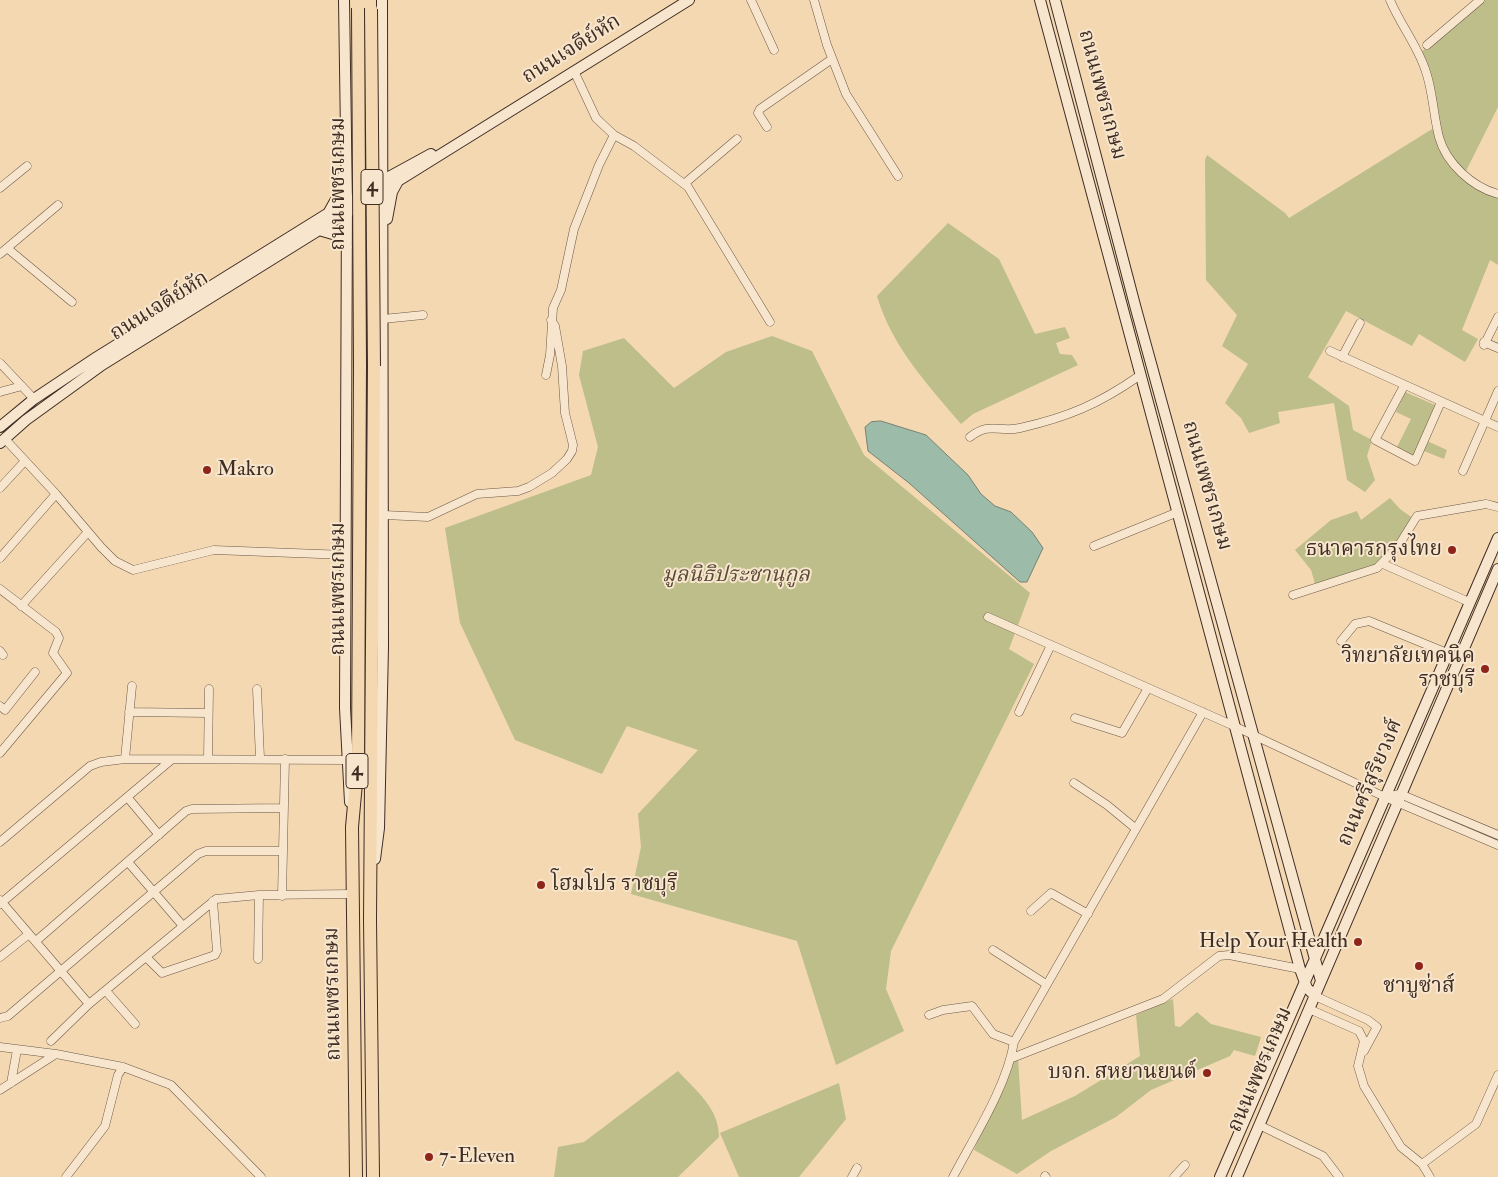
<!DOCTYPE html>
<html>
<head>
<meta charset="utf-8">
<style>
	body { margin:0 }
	canvas { display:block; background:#f3d8b2 }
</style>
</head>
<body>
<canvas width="1498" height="1177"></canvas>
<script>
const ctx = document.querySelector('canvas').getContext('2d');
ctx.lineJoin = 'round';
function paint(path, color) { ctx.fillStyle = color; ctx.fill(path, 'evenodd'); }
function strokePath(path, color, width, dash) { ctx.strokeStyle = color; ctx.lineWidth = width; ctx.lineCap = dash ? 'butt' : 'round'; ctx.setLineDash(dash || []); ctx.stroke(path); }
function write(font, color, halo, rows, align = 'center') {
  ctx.font = font + ' "IM FELL Double Pica","Noto Serif Thai",serif'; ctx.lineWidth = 4; ctx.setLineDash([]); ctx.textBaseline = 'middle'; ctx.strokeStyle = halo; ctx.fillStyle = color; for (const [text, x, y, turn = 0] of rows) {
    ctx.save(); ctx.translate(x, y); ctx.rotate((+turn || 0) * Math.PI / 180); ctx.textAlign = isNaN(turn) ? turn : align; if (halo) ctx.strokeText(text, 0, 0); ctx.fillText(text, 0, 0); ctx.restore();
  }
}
paint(new Path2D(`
	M1482,0H1498V107L1463,177L1498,193V265L1490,260L1462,330L1478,339L1465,362L1419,334L1412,346L1346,311L1308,377L1349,406L1353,430L1372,440L1367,456L1375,480L1365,492L1347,480L1334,403L1278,412L1280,423L1249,433L1241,418L1225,403L1248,364L1222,346L1237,315L1206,280L1205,160L1207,155L1285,213L1289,218L1437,126L1420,53Z
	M948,223L999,259L1035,334L1065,327L1070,338L1056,343L1060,354L1072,355L1078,365L973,414L961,424C928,385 892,347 877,296Z
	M772,336L812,351L864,455L1030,593L1009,649L1034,664L891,951L886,989L904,1031L836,1065L797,941L631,894L641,847L638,814L698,750L627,726L602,774L515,740L460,623L445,528L591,475L598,447L579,375L583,351L624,338L674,388L726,352Z
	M1405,392L1435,405L1413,457L1396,449L1411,419L1396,412Z
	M1427,441L1447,450L1444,459L1424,451Z
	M1390,498L1400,509L1414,519L1383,564L1316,587L1311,570L1295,550L1331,520L1357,511L1361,520Z
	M1173,999L1175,1026L1180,1027L1197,1012L1211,1024L1261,1037L1255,1056L1234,1050L1230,1056L1151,1090L1116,1117L1051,1151L1017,1174L974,1150L1012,1060L1018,1058L1022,1120L1075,1096L1140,1056L1136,1015Z
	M678,1071C696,1091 719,1108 719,1137L678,1177H554L558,1147L584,1142Z
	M839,1083L846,1119L799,1177H739L720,1133Z`), '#bdbe8a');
const water = new Path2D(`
	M881,421L926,435L968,475L981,494L995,506L1011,512L1032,532L1043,548L1027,582H1020L909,483L868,451L865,427L871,422Z`);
paint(water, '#9cbba8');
strokePath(water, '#778273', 1);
const minor = new Path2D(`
	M751,0L774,50
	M814,0L827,45L846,94L898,176
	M1390,0C1400,24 1417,45 1425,69C1433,90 1433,114 1439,137C1446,163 1472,187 1498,194
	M1427,45L1480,0
	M574,71L596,118L614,135L634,146L688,187L770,322
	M767,127L758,113L760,109L832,59
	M684,184L737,139
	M0,188L27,166
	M7,248L72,302
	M0,254L58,205
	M383,319L423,315
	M1484,342L1498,348
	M1484,345L1498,317
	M1330,351L1498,427
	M1342,357L1360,323
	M0,363L34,399
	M546,375L550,355L553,308L561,290L574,229L599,165L614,135
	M1404,386L1375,440L1415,461L1441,402
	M0,392L22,386
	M970,437C990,421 999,433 1020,428C1068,417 1099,404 1139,376
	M5,439L56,494L101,547L115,561L133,570L214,550L346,555
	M1463,471L1498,391
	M0,488L25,461
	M384,515L428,517L477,494L518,491L529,487L552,473L567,459L572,451L573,445L565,413L562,366L555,326L551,320
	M1094,546L1178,512
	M0,558L56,494
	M1383,564L1469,602
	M0,589L56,632L59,638L53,653L67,673L0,753
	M1293,595L1377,568L1399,545L1417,516L1486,504L1498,507
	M21,606L88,532
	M988,617L1234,726L1385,797L1498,845
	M1341,641L1355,624L1369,621L1447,653
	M0,651L3,655
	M257,689L260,758
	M0,706L5,710L35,672
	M129,712L208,713
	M1019,712L1051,645
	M1075,718L1122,733L1148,688
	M125,759L132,686
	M208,759L209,689
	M1074,783L1107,805L1135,828
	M1385,797L1400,794L1498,835
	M128,798L159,835
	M0,842L90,766L101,762L125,759L347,760
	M128,862L183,926
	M282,896L285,759
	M0,900L89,1004
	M0,904L170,761
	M1031,911L1051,893L1088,914
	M36,941L186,811L192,809L283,808
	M993,950L1046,984
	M0,957L29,934
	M146,957L162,973L215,955L217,951L213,901
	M258,959L259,895
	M106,991L135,1024
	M1315,996L1368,1020L1377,1027L1364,1051
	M1309,1009L1359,1031L1364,1041L1358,1066L1364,1086L1401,1147L1422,1164L1430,1177
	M929,1015L943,1010L972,1006L993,1034L1014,1042
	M0,1018L8,1016L198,854L206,851H282
	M51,1041L89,1004L216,899L259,895L353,894
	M0,1047L56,1054
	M1012,1058L1163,999L1219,956L1229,955L1300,969
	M11,1083L17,1050
	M0,1090L56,1054L123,1067L171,1085L261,1177
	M1259,1125L1323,1156L1339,1177
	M1422,1164L1476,1124L1498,1075
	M1045,1176L1046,1177
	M66,1177L105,1126L118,1075L123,1067
	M852,1177L857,1168
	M953,1177C974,1137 1007,1086 1014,1042L1203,712
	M1174,1177L1185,1165`);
const secondary = new Path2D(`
	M344,0L347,202L345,708L350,802
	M1040,0L1300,969L1307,988L1315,996
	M1055,0L1136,309L1321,981
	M378,183L431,154
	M329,212L339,194L343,175
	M387,219L392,192L398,181
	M319,230L336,235L347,247
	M0,427L34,399L97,357L351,199
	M0,443L26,420L102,365L689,0
	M375,859L379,828L383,647L382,0
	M1220,1177L1498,538
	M1237,1177L1498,569`);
const trunk = new Path2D(`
	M356,1177L352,827L358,761L360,365
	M373,1177L370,920L374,366`);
strokePath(minor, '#6d5847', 9);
strokePath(secondary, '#402d23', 12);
strokePath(trunk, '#402d23', 14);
strokePath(minor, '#f7e6cd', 8);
strokePath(secondary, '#f7e6cd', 10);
strokePath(trunk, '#f3d8b2', 12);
const trunkBridge = new Path2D(`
	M358,8L360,365
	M371,9L374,366`);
strokePath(trunkBridge, '#402d23', 14, []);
strokePath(trunkBridge, '#f3d8b2', 12);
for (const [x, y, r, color] of [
	[207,470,5,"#8f2418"],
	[1452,550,5,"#8f2418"],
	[1485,669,5,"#8f2418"],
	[541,885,5,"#8f2418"],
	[1358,942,5,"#8f2418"],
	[1419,966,5,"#8f2418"],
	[1207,1073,5,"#8f2418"],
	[429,1157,5,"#8f2418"]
]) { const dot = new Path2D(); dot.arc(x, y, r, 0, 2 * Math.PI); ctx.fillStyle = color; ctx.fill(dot); strokePath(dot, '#f7e6cd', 2); }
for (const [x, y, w] of [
	[372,187,22],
	[357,771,22]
]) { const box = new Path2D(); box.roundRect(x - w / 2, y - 17.5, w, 35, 4); ctx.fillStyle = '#f7e6cd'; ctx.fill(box); strokePath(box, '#402d23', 1); }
write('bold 20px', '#402d23', null, [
	["4",372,187],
	["4",357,771]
]);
write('21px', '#402d23', '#f7e6cd', [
	["ถนนเจดีย์หัก",572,50,-32],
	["ถนนเพชรเกษม",1101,95,75],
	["ถนนเพชรเกษม",339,184,-90],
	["ถนนเจดีย์หัก",160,307,-32],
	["ถนนเพชรเกษม",1206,486,74],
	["ถนนเพชรเกษม",339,589,-90],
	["ถนนศรีสุริยวงศ์",1371,783,-67],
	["ถนนเพชรเกษม",334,994,-91],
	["ถนนเพชรเกษม",1261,1070,-67]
]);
write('21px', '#402d23', '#f7e6cd', [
	["Makro",217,470,"left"],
	["ธนาคารกรุงไทย",1442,550],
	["วิทยาลัยเทคนิค",1475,657],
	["ราชบุรี",1475,681],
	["โฮมโปร ราชบุรี",551,885,"left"],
	["Help Your Health",1348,942],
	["ชาบูซ่าส์",1419,987,"center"],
	["บจก. สหยานยนต์",1197,1073],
	["7-Eleven",439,1157,"left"]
], 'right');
write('italic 21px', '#594a38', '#f7e6cd', [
	["มูลนิธิประชานุกูล",736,576]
]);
</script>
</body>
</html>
